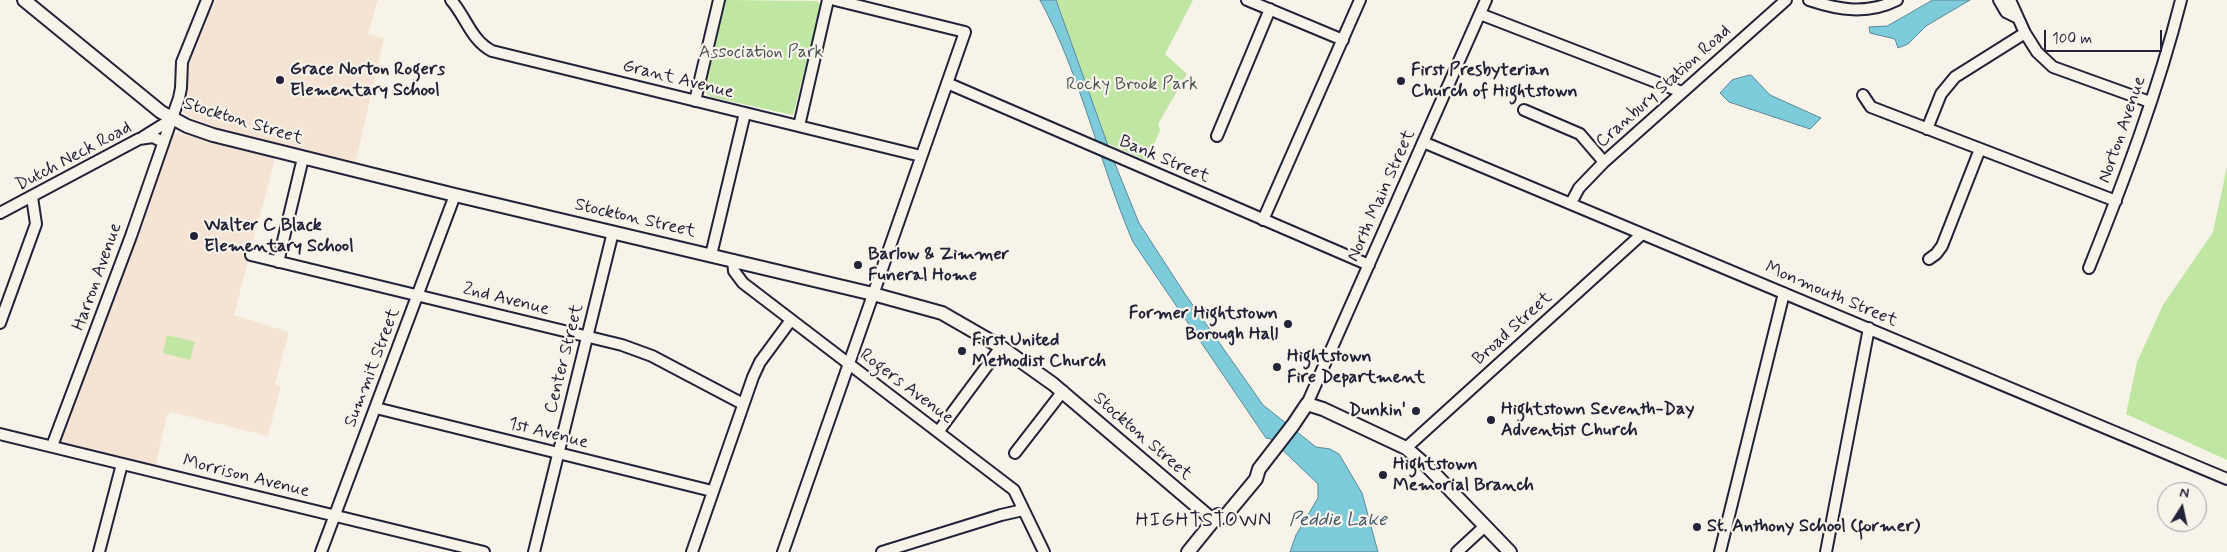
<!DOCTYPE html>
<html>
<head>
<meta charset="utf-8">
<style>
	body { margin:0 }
	#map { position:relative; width:2227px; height:552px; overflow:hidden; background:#f7f3e8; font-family:Mynerve,sans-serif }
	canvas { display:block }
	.north { position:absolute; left:2157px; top:482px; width:50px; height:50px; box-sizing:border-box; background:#f7f3e8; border:1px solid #a29fa3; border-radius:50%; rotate:10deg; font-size:14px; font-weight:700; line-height:20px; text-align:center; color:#22223b }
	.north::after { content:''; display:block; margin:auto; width:18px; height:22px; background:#22223b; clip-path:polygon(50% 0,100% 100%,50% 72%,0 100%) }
	.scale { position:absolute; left:2044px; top:30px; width:118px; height:22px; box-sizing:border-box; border:2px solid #22223b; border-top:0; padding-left:6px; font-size:15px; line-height:18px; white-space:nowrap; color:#22223b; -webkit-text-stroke:4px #f7f3e8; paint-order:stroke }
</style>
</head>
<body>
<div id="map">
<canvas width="2227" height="552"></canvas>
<div class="north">N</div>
<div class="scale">100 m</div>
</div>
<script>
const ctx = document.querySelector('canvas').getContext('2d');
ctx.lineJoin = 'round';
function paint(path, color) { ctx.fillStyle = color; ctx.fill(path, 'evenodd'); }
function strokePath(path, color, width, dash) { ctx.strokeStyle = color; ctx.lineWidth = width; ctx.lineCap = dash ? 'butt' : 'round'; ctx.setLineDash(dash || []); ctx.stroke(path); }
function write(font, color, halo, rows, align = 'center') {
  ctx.font = font + ' Mynerve,sans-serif'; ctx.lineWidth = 4.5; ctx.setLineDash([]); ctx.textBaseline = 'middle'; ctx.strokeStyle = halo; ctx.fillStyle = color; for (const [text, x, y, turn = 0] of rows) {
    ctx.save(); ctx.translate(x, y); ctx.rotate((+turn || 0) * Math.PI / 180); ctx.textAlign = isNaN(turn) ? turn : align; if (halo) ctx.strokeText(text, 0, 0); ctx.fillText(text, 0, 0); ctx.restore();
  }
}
paint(new Path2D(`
	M214,0H378L368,34L384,38L355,165L226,132L187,116L183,111L182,106L187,88L185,73L188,56Z
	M178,133L275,158L234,315L289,332L275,384L281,386L268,436L171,412L167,415L155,468L63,445L60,441L169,141L172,135Z`), '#f5e3d3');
paint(new Path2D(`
	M724,0L817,1L821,5L793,115L711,97L705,92L704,85Z
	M1056,0H1193L1165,54L1187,74L1158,124L1160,130L1147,161L1107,143Z
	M2227,167V460L2126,414L2137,362L2163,305L2213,232Z
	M167,335L195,342L190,360L163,353Z`), '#bfe7a3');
const water = new Path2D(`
	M1040,0H1056L1111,154L1139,223L1185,294L1263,405L1316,447L1330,449L1339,454L1362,493L1378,552H1290L1296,535L1318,498V484L1271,439L1266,438L1133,242C1099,163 1081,75 1040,0Z
	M1933,0H1970L1926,26L1908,44L1898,48L1895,39L1870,33L1869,27L1887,26Z
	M1751,75L1770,95L1821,118L1810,129L1729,102L1720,93L1732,80Z`);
paint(water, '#7eccdb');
strokePath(water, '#59889b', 1);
const minor = new Path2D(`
	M451,0C466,17 471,40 492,51L921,156
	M1247,0L1343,40
	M1809,0C1839,10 1867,15 1897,0
	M1999,0L2006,12L2016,17
	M2010,0L2025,33L2037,52L2053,67L2150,102
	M1480,14L1682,92
	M947,83L1369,265
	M1863,95L1871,107L2116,201
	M695,101L719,0
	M1524,110L1580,134L1604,162
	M799,126L828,0
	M1927,129L1941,94L1955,77L2025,33
	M1217,136L1270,9
	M143,137L172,119
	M1423,142L2227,479
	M1571,203L1579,188L1604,162L1786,0
	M0,213L139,139L153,137L163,142
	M1263,220L1360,0
	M251,255L622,345L652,356L743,404
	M711,255L745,113
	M1929,259L1936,254L1942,246L1980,149
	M733,260L734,271L743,283L1014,490L1044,552
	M278,262L303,158
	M2089,268C2124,181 2158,91 2181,0
	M0,323L36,224L32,197
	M1307,404L1486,0
	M376,408L712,491
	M938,432L1001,347
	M0,434L484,552
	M52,446L131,236L179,98L181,88L182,62L207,0
	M1406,448L1642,234
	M1015,453L1063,391
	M99,552L122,464
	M321,552L455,195
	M534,552L613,232
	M692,552L753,377L760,362L791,320
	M783,552L965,32L835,0
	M882,552L1001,515L1023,510
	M1457,552L1485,526
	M1720,552L1784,293
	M1826,552L1869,328`);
const major = new Path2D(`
	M24,0L161,112L187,126L213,135L455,195L873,294L942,313L1001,347L1053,384L1214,521
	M1214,521L1227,514L1256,479L1259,469L1293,425L1307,404L1323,409L1406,448L1428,467L1510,552
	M1188,552L1218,515`);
strokePath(minor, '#22223b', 14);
strokePath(major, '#22223b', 16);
strokePath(minor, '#f7f3e8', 10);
strokePath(major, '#f7f3e8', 12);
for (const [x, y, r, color] of [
	[280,80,5,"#22223b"],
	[1401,81,5,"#22223b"],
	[194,236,5,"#22223b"],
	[858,265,5,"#22223b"],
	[1288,324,5,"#22223b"],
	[962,351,5,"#22223b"],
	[1277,367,5,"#22223b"],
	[1416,411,5,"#22223b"],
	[1491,420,5,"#22223b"],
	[1383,475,5,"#22223b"],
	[1697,527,5,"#22223b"]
]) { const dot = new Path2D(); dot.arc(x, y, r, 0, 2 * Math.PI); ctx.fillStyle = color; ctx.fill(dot); strokePath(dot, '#f7f3e8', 2); }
write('18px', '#495355', '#f7f3e8', [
	["Association Park",761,53],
	["Rocky Brook Park",1132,85]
]);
write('bold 18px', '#22223b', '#f7f3e8', [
	["Grace Norton Rogers",290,70],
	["Elementary School",290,91],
	["First Presbyterian",1411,71],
	["Church of Hightstown",1411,92],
	["Walter C Black",204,226],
	["Elementary School",204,247],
	["Barlow & Zimmer",868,255],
	["Funeral Home",868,276],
	["Former Hightstown",1278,314,"right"],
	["Borough Hall",1278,335,"right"],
	["First United",972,341],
	["Methodist Church",972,362],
	["Hightstown",1287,357],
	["Fire Department",1287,378],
	["Hightstown Seventh-Day",1501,410],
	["Adventist Church",1501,431],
	["Dunkin'",1406,411,"right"],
	["Hightstown",1393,465],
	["Memorial Branch",1393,486],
	["St. Anthony School (former)",1707,527]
], 'left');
write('18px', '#22223b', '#f7f3e8', [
	["Grant Avenue",678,80,14],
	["Cranbury Station Road",1664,87,-42],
	["Stockton Street",243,122,17],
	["Norton Avenue",2123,130,-71],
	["Dutch Neck Road",74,157,-28],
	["Bank Street",1164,160,23],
	["North Main Street",1382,196,-66],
	["Stockton Street",635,219,13],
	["Harron Avenue",98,277,-70],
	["Monmouth Street",1831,295,23],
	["2nd Avenue",506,300,14],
	["Broad Street",1513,329,-42],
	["Center Street",565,359,-76],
	["Summit Street",373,368,-69],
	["Rogers Avenue",906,387,37],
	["1st Avenue",548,434,14],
	["Stockton Street",1142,437,41],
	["Morrison Avenue",246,477,14]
]);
write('italic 19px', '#3e556b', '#f7f3e8', [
	["Peddie Lake",1338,521]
]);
ctx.letterSpacing = '1px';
write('20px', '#22223b', '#f7f3e8', [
	["HIGHTSTOWN",1204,522]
]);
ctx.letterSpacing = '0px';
</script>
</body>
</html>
